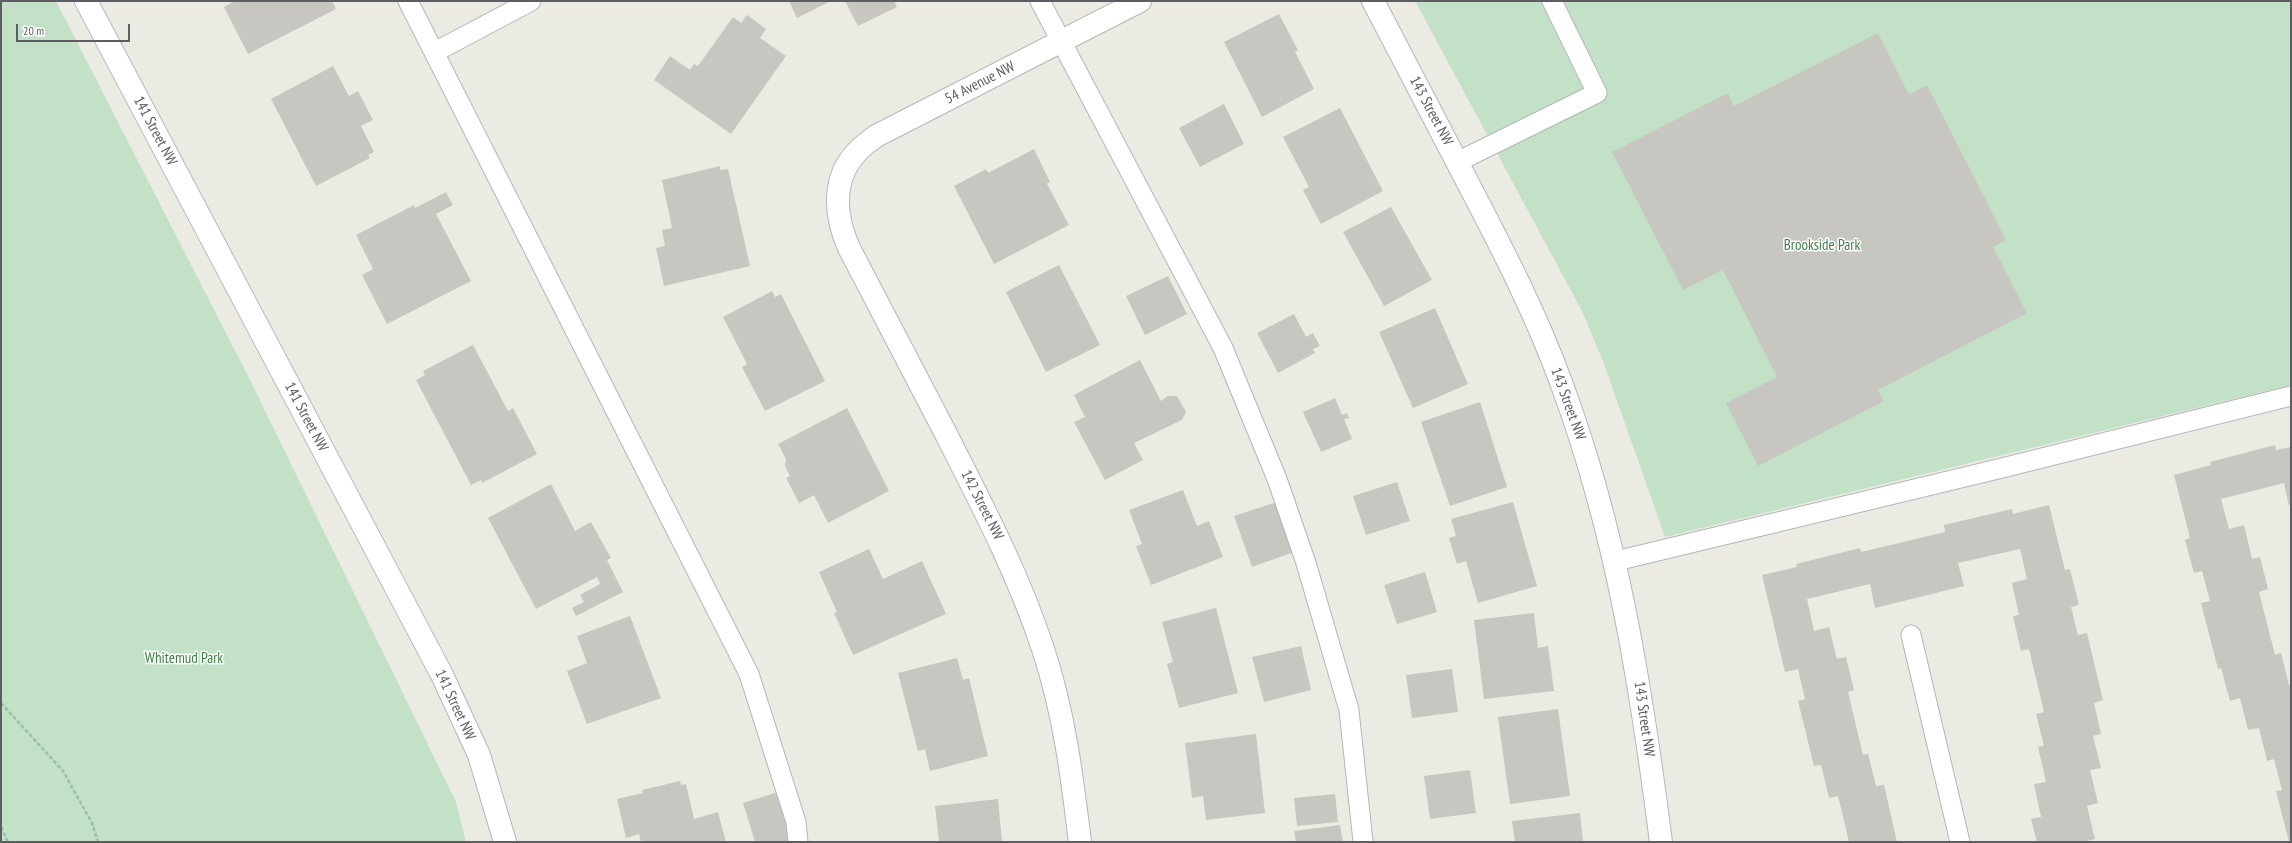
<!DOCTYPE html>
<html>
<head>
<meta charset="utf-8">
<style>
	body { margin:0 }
	#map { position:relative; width:2292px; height:843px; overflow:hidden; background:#ecebe3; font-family:"PT Sans Narrow",sans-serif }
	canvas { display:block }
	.frame { position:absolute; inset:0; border:2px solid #5c5e62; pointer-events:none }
	.scale { position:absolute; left:16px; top:24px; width:114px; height:18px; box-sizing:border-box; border:2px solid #5c5e62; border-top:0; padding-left:5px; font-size:12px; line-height:14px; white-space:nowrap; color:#5c5e62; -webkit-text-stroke:3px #fff; paint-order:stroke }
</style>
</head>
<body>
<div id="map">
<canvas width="2292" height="843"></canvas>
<div class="frame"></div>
<div class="scale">20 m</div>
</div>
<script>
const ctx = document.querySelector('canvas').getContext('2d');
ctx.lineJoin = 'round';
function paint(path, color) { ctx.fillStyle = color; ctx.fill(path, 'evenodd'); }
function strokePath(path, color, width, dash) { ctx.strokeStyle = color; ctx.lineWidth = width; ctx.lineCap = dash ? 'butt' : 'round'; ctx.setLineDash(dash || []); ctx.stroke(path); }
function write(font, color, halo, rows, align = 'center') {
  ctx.font = font + ' "PT Sans Narrow",sans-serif'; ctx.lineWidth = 3; ctx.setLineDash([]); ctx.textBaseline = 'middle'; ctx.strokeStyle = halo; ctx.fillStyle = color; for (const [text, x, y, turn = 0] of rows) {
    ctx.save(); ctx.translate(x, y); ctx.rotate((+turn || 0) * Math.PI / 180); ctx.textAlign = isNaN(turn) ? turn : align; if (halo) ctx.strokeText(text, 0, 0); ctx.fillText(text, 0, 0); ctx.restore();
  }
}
paint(new Path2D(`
	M1,1H56L250,380L456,802L466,842H1Z
	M1415,1H2291V385L1665,537L1603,361L1582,311Z`), '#c2e1c6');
paint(new Path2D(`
	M235,1H332L336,9L248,54L224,7Z
	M789,1H831L797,18Z
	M845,1H894L897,7L858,26Z
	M1279,14L1298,50L1295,52L1314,89L1262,117L1224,42Z
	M747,15L766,29L760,38L786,56L731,134L654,80L670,56L690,70L694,64L698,66L733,17L741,23Z
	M1878,33L1909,95L1927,85L2006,240L1993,247L2027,313L1878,390L1884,401L1758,466L1726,403L1777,377L1723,270L1683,290L1612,152L1728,93L1734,106Z
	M333,66L349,96L358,91L373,120L361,126L374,152L368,155L370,158L316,186L271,99Z
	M1224,104L1244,144L1200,167L1179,128Z
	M1340,108L1383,191L1321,224L1303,190L1309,187L1283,137Z
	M1034,149L1050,182L1047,184L1069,225L994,264L954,186L986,169L988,173Z
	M720,166V170L728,169L750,266L664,286L656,248L665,246L662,230L672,228L662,180Z
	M446,192L453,205L436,214L471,281L387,324L362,275L373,269L356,235L414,205L415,208Z
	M1391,207L1432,280L1384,306L1343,232Z
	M1059,265L1100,345L1046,372L1006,292Z
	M1168,276L1187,314L1145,335L1126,296Z
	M772,291L775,297L781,294L825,381L765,411L742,367L747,364L723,317Z
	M1435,308L1468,384L1413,408L1379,332Z
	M1294,314L1306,337L1313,333L1320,346L1313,349L1315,353L1278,373L1257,333Z
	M473,345L508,411L513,408L537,454L482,483L481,480L471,485L416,380L425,375L423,371Z
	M1140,360L1161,401L1168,396H1177L1186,412L1182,420L1134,443L1143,460L1105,480L1074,422L1085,417L1074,395Z
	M1335,398L1342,415L1347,413L1349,418L1344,419L1352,439L1321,452L1303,412Z
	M1480,402L1507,487L1450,506L1421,422Z
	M847,408L889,491L828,523L814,495L799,503L786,478L790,476L785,466L786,459L778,444Z
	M2275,445L2276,450L2291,447V505L2289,506L2284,483L2221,499L2229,529L2244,525L2252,559L2260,557L2268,589L2259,592L2275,655L2281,653L2289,685H2291V842H2289L2276,791L2282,790L2274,759L2267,761L2259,728L2248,730L2240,698L2230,701L2221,668L2218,669L2201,603L2210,601L2202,571L2194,573L2185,540L2190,538L2174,475L2211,465L2210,462Z
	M1397,482L1410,521L1366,535L1353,496Z
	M551,484L575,531L591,522L611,558L607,560L623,592L576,616L572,608L584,602L580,595L600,584L597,577L536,609L488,518Z
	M1183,490L1197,526L1209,521L1223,557L1151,585L1136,546L1142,544L1129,510Z
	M1280,501L1297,551L1252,567L1234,516Z
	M1513,502L1537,586L1478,603L1466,561L1457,564L1449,538L1456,536L1451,519Z
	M2049,505L2065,570L2070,569L2079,605L2071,607L2078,635L2087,633L2103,700L2094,703L2101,734L2093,736L2101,768L2090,770L2098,803L2087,806L2095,839L2083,842H2037L2031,819L2041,817L2034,784L2046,782L2038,747L2044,746L2036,714L2044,712L2029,649L2021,651L2013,616L2019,615L2012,583L2027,579L2020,549L1958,563L1964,586L1875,608L1870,584L1807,599L1814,631L1829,627L1837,659L1846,657L1854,690L1848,692L1863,755L1868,754L1876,786L1884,785L1897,842H1849L1838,796L1829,798L1821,765L1814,766L1798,701L1805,699L1798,669L1785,672L1762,575L1797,567L1796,564L1860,548L1861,552L1945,532L1944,525L2012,509L2013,514Z
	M869,549L883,579L922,561L946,614L853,655L834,613L837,612L819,572Z
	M1425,572L1437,612L1397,624L1384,585Z
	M1216,608L1238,693L1179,708L1167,664L1173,662L1162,622Z
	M1534,613L1538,648L1548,646L1554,691L1484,699L1474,620Z
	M630,616L661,698L587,724L567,671L587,663L577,636Z
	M1301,646L1311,690L1264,702L1252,657Z
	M957,658L963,680L969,678L988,756L930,771L925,749L918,751L898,673Z
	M1452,669L1458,712L1412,718L1406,675Z
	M1558,709L1570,796L1510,804L1498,717Z
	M1256,734L1265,813L1206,820L1203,796L1192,798L1185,743Z
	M1470,770L1476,813L1430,819L1424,776Z
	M680,781L681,785L686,784L694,819L718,812L726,842H641L639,834L626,838L617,799L643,793L642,790Z
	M778,792L793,842H755L743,803Z
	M1335,794L1338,822L1297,826L1294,798Z
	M998,799L1002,842H939L935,806Z
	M1580,813L1583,842H1515L1512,821Z
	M1340,825L1343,842H1296L1294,831Z`), '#c8c6c0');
const service = new Path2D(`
	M408,1L749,674L796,822L798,842
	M1040,1L1223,348L1277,479L1306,563L1349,710L1363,842
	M435,52L531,1
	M1457,162L1597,93L1552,1
	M1616,561L1998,469L2291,396
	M1911,635L1960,842`);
const minor = new Path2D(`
	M86,1L442,675L479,755L505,842
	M1080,842C1072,776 1064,712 1043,649C1018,573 981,503 945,432C913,371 881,309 849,248C835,217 831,179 857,152C862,146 870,141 876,136L1140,1`);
const tertiary = new Path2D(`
	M1373,1C1405,62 1437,123 1469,185C1503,250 1537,316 1562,385C1617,533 1641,686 1661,842`);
strokePath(service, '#b4b5b9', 21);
strokePath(minor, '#b4b5b9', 24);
strokePath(tertiary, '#b4b5b9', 24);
strokePath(new Path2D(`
	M1,703L63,771L92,823L98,842
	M1,827L8,842`), '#9bbfa9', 2.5, [4, 2]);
strokePath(service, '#fff', 19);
strokePath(minor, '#fff', 22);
strokePath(tertiary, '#fff', 22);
write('15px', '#5c5e62', '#fff', [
	["54 Avenue NW",980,83,-27],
	["143 Street NW",1431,111,62],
	["141 Street NW",155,131,62],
	["143 Street NW",1568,404,70],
	["141 Street NW",306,417,62],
	["142 Street NW",982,505,63],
	["141 Street NW",455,705,65],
	["143 Street NW",1644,719,82]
]);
write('15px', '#3e7f47', '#fff', [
	["Brookside Park",1822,246],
	["Whitemud Park",184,659]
]);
</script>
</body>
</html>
